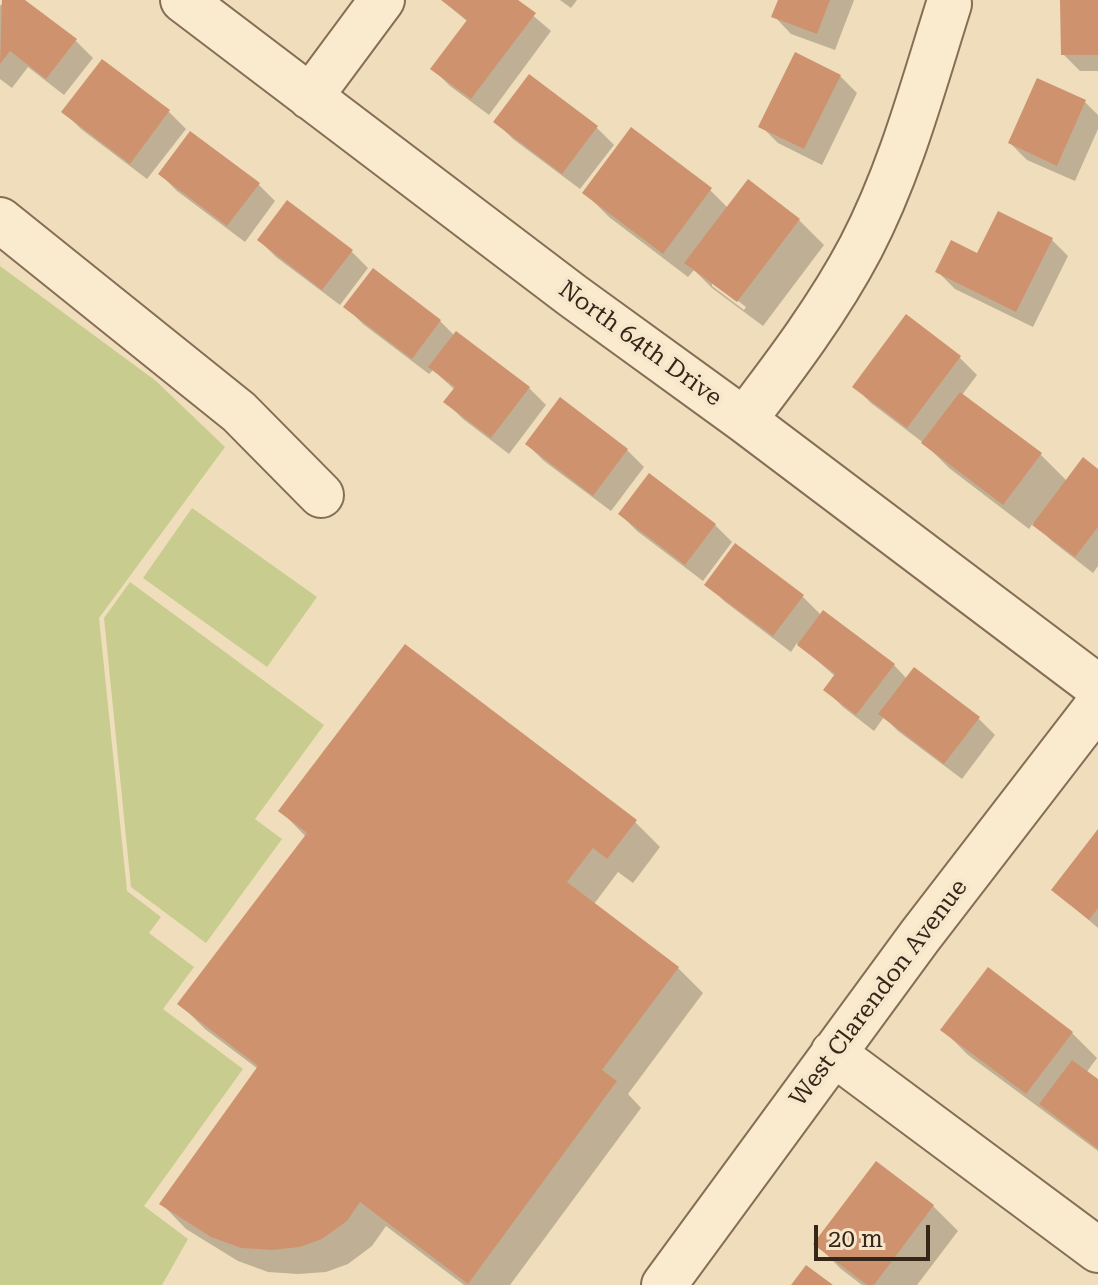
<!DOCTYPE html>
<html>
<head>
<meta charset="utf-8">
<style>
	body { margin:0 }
	#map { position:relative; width:1098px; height:1285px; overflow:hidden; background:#efddbb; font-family:"Roboto Serif",serif }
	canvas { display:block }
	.scale { position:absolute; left:814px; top:1225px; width:116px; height:36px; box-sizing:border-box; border:4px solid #35261a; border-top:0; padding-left:10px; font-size:24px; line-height:28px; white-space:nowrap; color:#35261a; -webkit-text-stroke:6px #f6e7cb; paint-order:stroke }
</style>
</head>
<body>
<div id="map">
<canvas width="1098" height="1285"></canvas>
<div class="scale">20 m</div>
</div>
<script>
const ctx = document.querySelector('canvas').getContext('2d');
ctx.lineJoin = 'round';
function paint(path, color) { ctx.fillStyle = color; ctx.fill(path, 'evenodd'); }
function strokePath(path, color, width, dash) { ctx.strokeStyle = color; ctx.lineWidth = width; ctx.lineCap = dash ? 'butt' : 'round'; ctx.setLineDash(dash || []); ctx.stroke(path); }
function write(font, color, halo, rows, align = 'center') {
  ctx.font = font + ' "Roboto Serif",serif'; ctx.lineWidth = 8; ctx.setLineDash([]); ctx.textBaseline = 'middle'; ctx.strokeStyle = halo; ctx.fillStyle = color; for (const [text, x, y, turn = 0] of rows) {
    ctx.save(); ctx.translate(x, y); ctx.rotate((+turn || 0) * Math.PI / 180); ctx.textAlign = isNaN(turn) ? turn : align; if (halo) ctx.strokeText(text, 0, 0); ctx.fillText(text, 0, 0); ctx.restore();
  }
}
paint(new Path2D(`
	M0,266L156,381L225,447L99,618L127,891L161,917L149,933L194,967L163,1009L243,1069L144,1206L188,1239L162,1285H0Z
	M192,508L317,597L267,667L143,578Z
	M130,582L324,725L255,819L282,839L206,943L131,887L104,618Z`), '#c8cd8f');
paint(new Path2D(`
	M5,0H22L76,41L93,58L64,95L28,67L12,88L0,79V6Z
	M442,0H515L551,31L489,115L450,86L433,69L468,22Z
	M560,0H577L571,8Z
	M780,0H854L835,50L791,34L774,16Z
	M1062,0H1098V71H1080L1063,54Z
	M840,76L857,93L822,165L778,143L761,126Z
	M530,77L597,128L614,145L580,189L513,139L496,122Z
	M1038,81L1085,102L1098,115V129L1075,181L1027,160L1010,143Z
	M64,112H169L186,129L147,179L81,129Z
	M160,174L258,184L275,201L245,242L177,191Z
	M710,190L728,208L799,220L824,245L763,326L712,288L694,270L688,277L609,217L584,192ZM712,281L746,307L744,310L712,286Z
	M1051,239L1068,256L1033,327L955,289L938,272L978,255Z
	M259,240L351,251L368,268L340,305L276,257Z
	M346,307L440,321L455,336L529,388L546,405L509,454L463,419L446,402L455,390L433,370L429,374L363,324Z
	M906,317L960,358L977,375L962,395L1041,455L1067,481L1098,471V566L1093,573L1052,541L1033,523L1029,529L949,468L925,444L871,403L854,386Z
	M527,444L627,450L644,467L611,511L544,461Z
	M620,514L715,525L732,542L703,581L637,531Z
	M707,584L803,597L821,615L894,665L907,679L978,718L995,735L962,779L898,731L884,717L874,731L843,707L826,690L836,677L797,643L791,652L724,601Z
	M281,811L635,822L660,847L633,883L618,872L594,904L678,968L703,993L628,1094L641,1108L510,1285H464L386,1226L372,1246L348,1264L326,1272L298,1274L268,1272L238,1261L186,1229L162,1204L258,1069L205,1029L180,1004L306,837Z
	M1098,832V928L1054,890Z
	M943,1030L1072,1033L1097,1058L1086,1073L1098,1082V1151L968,1055Z
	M933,1206L958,1231L917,1285H862L841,1269L816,1244Z`), '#0003');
paint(new Path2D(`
	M2,0H25L77,39L46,79L10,51L0,64Z
	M441,0H518L536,13L471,99L430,69L467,20Z
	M778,0H830L817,34L771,17Z
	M1060,0H1098V55H1061Z
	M795,52L841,75L804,149L758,127Z
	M102,59L170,110L130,164L61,112Z
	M529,74L598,126L562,174L493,122Z
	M1037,78L1086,100L1057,166L1008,143Z
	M631,127L712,188L663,254L582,193Z
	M190,131L260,183L227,226L158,174Z
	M748,179L800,219L737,302L684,263Z
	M287,200L353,250L322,290L257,240Z
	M998,211L1053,238L1016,312L935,272L951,240L977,253Z
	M373,268L441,320L412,359L343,307Z
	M906,314L961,356L907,428L852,387Z
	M456,331L530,387L491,438L443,402L455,387L428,367Z
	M960,392L1042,453L1003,505L921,443Z
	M560,397L628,449L593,496L525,444Z
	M1083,457L1098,469V527L1075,557L1032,525Z
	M649,473L716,524L685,565L618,514Z
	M735,543L804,595L773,636L704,585Z
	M823,610L895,664L856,715L823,690L835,674L797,645Z
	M405,644L637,820L607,859L593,848L567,882L679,967L602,1070L617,1081L468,1284L360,1202L347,1221L322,1239L300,1247L272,1250L241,1248L211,1237L159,1204L258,1066L177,1004L307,833L278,811Z
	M914,667L980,717L944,764L878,714Z
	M1098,829V908L1089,920L1051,890Z
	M988,967L1073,1032L1026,1094L940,1030Z
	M1072,1060L1098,1079V1149L1039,1104Z
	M876,1161L934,1205L874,1285H867L813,1244Z
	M806,1265L833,1285H791Z`), '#cf926f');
const minor = new Path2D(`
	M183,0L573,296L744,420L1098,687
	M310,97L382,0
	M0,220L239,412L321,495
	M744,420C786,365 829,308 861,247C901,170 923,86 949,4
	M833,1053L1098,1250
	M664,1285L920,936L1098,705`);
strokePath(minor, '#866d55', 48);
strokePath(minor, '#faebce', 44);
write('24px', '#35261a', '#f6e7cb', [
	["North 64th Drive",640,344,36],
	["West Clarendon Avenue",879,993,-53]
]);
</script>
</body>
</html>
